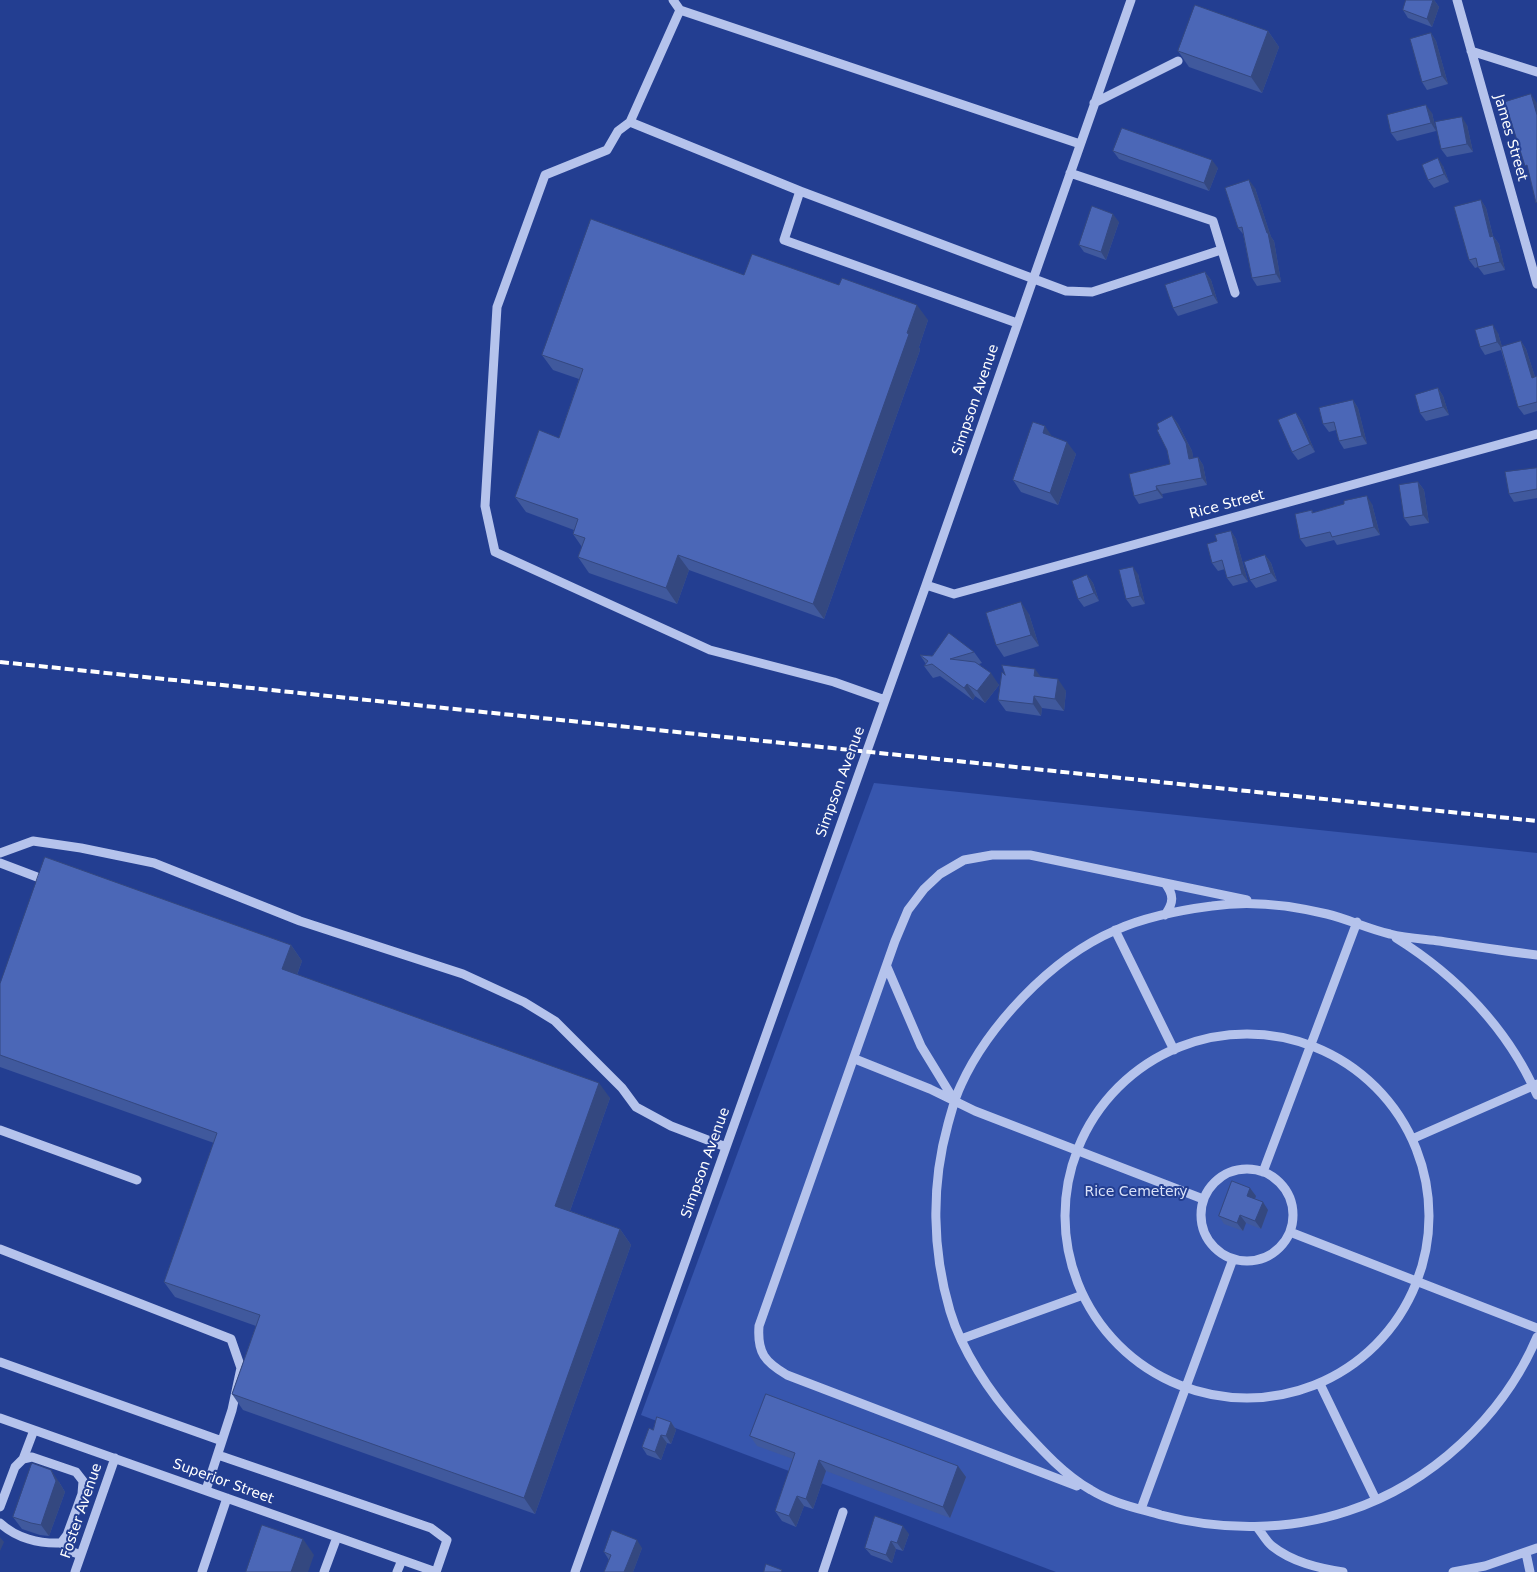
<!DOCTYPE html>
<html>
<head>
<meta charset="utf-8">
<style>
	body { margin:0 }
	canvas { display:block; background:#233e91 }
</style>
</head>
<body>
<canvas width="1537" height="1572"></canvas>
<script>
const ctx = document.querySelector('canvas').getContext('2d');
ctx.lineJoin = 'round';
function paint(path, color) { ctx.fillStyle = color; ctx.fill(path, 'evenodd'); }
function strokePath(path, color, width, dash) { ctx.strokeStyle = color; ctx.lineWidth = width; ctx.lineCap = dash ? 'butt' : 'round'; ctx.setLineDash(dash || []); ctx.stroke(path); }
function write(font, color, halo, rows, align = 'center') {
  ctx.font = font + ' "DejaVu Sans",sans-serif'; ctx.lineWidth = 4; ctx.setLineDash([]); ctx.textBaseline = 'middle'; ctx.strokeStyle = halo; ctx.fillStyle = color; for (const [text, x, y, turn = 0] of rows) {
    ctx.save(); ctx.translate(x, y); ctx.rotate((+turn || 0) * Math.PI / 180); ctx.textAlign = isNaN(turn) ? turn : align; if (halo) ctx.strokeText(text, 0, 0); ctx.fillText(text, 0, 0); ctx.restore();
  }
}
paint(new Path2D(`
	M874,783L1537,853V1572H1056L641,1415Z`), '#3756ae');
strokePath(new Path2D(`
	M673,0L680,10
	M1457,0L1537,284
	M1471,51L1537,72
	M1094,103L1178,61
	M630,122L618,131L607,150L545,175L497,307L485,506L495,552L710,650L834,682L885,700
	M1070,173L1213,221L1235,293
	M800,191L1066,291L1092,292L1221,250
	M1017,323L784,240L800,191L630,122L680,10L1080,144
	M926,585L954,594L1537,434
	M0,853L33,841L81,848L154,863L300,921L463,974L524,1002L555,1021L622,1088L636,1107L671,1126L726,1147
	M0,863L37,877
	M1165,883C1174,895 1174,902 1165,915
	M1115,930L1174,1050
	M1396,938C1457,976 1508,1029 1537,1095
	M1537,955C1504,951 1472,946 1439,941C1423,939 1405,938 1390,934C1368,929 1348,919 1327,914C1290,905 1250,900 1212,906C1181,910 1145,917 1116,930C1081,945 1049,970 1023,997C998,1023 976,1052 961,1085C955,1097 952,1110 948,1124C931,1185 932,1250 950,1311C962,1351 990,1393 1018,1424C1040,1448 1063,1474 1091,1490C1112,1503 1137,1508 1161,1515C1222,1531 1288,1531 1348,1511C1431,1484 1503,1417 1537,1337
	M887,967L921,1046L954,1100
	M1065 1216a182 182 0 1 1 364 0a182 182 0 1 1-364 0Z
	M855,1059L930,1089L975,1111L1203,1199
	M0,1130L137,1180
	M1412,1139L1537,1084
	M1201 1215a46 46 0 1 1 92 0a46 46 0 1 1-92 0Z
	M1263,1172L1357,922
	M1290,1232L1537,1328
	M0,1249L231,1339L241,1368L232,1410L206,1490
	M961,1339L1083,1295
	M0,1362L222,1441
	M1320,1384L1376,1500
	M0,1418L436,1572
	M218,1455L431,1528L447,1540L436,1572
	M23,1459L34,1430
	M1077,1486L787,1375C765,1362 757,1353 759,1326L895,941L908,910L924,889L940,874L964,860L992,855H1030L1247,900
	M0,1507L15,1467L23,1459L32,1457L76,1472L83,1481L82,1494L67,1535L61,1543C39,1544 16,1538 0,1523
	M1141,1509L1233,1259
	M1257,1527C1262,1533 1266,1541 1272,1546C1292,1562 1318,1568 1343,1572
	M61,1543L70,1551L81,1555
	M1526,1553L1530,1572
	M75,1572L115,1458
	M202,1572L227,1498
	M324,1572L337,1537
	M397,1572L402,1560
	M575,1572L926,585L1131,0
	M823,1572L843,1512
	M1453,1572L1485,1566L1537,1548`), '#b5c3ec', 9);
strokePath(new Path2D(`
	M0,662L1537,821`), '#fff', 4, [9, 4]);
paint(new Path2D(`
	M1406,0H1434L1439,7L1432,27L1408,18L1403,10Z
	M1268,31L1279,47L1262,93L1189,67L1178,51Z
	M1431,33L1436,41L1448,84L1427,90L1422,82Z
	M1432,113L1436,131L1397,141L1391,133Z
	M1467,125L1473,152L1447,157L1441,149Z
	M1113,151L1218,168L1209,191L1119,159Z
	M1443,166L1449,182L1434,188L1428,180Z
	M1255,188L1271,237L1274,241L1281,282L1257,286L1252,278L1243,234L1238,228Z
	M1481,200L1486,208L1493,236L1499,244L1505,270L1484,275L1478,267L1475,268L1469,260Z
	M1119,222L1106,260L1084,252L1079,245Z
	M1205,272L1211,280L1218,303L1178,316L1173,308Z
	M744,275L928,320L919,347L920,350L824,619L689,570L677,604L589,573L578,557L582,547L573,534L574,530L526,512L515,497L559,438L579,379L553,370L542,355Z
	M1498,333L1502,347L1521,341L1526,349L1535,377L1537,376V411L1524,415L1518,407L1501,350L1485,355L1480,347Z
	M1438,388L1443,396L1449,415L1426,421L1420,413Z
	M1353,400L1358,408L1367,444L1344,449L1339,441L1336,430L1329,432L1323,424Z
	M1296,413L1302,421L1315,452L1298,460L1292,452Z
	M1172,416L1178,424L1192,451L1193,458L1198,457L1203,465L1207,485L1162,494L1163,498L1139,504L1134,496L1170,464L1167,450L1159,429Z
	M1052,436L1076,454L1058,505L1021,492L1013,480Z
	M1537,468V498L1514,502L1509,494Z
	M1418,482L1424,490L1429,523L1410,526L1404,518Z
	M1372,504L1380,535L1337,545L1334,540L1306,547L1300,539L1312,510L1313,513Z
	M1231,531L1236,539L1248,582L1233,586L1227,578L1225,569L1218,571L1212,563L1217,541Z
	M1265,555L1271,563L1277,581L1256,588L1250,580Z
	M1138,574L1145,604L1132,607L1126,599Z
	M1087,575L1093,583L1099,601L1084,607L1078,599Z
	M1029,614L1039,646L1004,657L996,645Z
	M974,652L982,663L979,664L999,685L985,703L975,696L973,700L940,676L933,678L924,666L926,664L920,655L932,656Z
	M1005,675L1041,677L1066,691L1064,711L1042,708L1041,716L1006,711L998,700Z
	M291,945L302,961L297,975L610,1098L570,1211L620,1229L631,1245L535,1514L243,1410L232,1394L256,1326L175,1297L164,1282L214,1143L0,1067V984Z
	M1256,1196L1254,1199L1268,1210L1261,1229L1246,1223L1243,1231L1224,1224L1219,1216Z
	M671,1422L676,1430L671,1444L667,1443L661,1460L647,1455L642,1447L653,1430Z
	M750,1436L958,1466L966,1477L950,1518L826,1471L813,1509L804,1506L796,1527L782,1521L775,1511L793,1459L757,1446Z
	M59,1482L65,1492L49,1536L40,1535L22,1529L13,1517Z
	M909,1534L903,1551L896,1549L892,1563L871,1555L865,1548Z
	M642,1548L633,1572H604L609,1560L604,1552Z`), '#40599d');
paint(new Path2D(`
	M1433,0H1434L1439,7L1432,27L1427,19Z
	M1268,31L1279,47L1262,93L1251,77Z
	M1431,33L1436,41L1448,84L1442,76Z
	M1531,94L1537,103V115Z
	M1426,105L1432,113L1436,131L1431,123Z
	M1462,117L1467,125L1473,152L1467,144Z
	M1438,158L1443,166L1449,182L1444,174Z
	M1212,160L1218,168L1209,191L1204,183Z
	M1249,180L1255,188L1271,237L1274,241L1281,282L1276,274L1267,233Z
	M1481,200L1486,208L1495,245L1490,237Z
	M1113,214L1119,222L1106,260L1101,252Z
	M1493,236L1499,244L1505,270L1500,262Z
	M1205,272L1211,280L1218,303L1213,295Z
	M917,305L928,320L919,347L920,350L824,619L813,604Z
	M1493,325L1498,333L1503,350L1497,342Z
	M1521,341L1526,349L1537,383L1532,378Z
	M1438,388L1443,396L1449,415L1443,407Z
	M1353,400L1358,408L1367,444L1362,436Z
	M1296,413L1302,421L1315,452L1310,444Z
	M1172,416L1178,424L1192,451L1195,467L1189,459Z
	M1045,426L1053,438L1043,433Z
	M1067,442L1076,454L1058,505L1050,493Z
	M1198,457L1203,465L1207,485L1202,478Z
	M1418,482L1424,490L1429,523L1423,515Z
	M1156,486L1162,494L1163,498L1157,490Z
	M1367,496L1372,504L1380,535L1374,527Z
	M1231,531L1236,539L1248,582L1242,574Z
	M678,555L689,570L677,604L666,588Z
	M1265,555L1271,563L1277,581L1271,573Z
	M1133,567L1138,574L1145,604L1140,596Z
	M1087,575L1093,583L1099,601L1094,593Z
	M1021,602L1029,614L1039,646L1031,635Z
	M1035,669L1044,681L1034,676Z
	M991,673L999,685L985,703L977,691Z
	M1058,679L1066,691L1064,711L1055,699Z
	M967,684L975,696L973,700L964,688Z
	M1034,696L1042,708L1041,716L1033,704Z
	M291,945L302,961L293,985L282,969Z
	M599,1083L610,1098L566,1222L555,1206Z
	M1250,1188L1256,1196L1253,1204L1247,1196Z
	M1263,1202L1268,1210L1261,1229L1255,1221Z
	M1240,1215L1246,1223L1243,1231L1237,1223Z
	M620,1229L631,1245L535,1514L524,1498Z
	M671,1422L676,1430L671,1444L666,1436Z
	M661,1435L667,1443L661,1460L655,1452Z
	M819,1460L826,1471L813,1509L806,1499Z
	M958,1466L966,1477L950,1518L943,1507Z
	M51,1470L59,1482L65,1492L49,1536L41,1525Z
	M797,1496L804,1506L796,1527L789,1516Z
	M903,1526L909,1534L903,1551L897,1543Z
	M0,1537L4,1542L0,1551Z
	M303,1539L314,1555L308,1572H291Z
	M637,1540L642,1548L633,1572H624Z
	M891,1541L896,1549L892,1563L886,1555Z`), '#344880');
const building = new Path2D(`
	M1406,0H1433L1427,19L1403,10Z
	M1195,5L1268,31L1251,77L1178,51Z
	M1431,33L1442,76L1422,82L1410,39Z
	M1531,94L1537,115V202L1536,203L1527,165L1525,166L1505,102Z
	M1426,105L1431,123L1391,133L1387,115Z
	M1462,117L1467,144L1441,149L1435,122Z
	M1122,128L1212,160L1204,183L1113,151Z
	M1438,158L1444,174L1428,180L1422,165Z
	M1249,180L1267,233H1268L1276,274L1252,278L1242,227L1238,228L1225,188Z
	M1481,200L1490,237L1493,236L1500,262L1478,267L1476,258L1469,260L1454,207Z
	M1092,206L1113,214L1101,252L1079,245Z
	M591,219L744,275L752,254L839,285L842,278L917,305L907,333L909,334L813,604L678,555L666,588L578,557L585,538L573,534L578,519L515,497L539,430L559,438L583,369L542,355Z
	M1205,272L1213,295L1173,308L1165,285Z
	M1493,325L1497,342L1480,347L1475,330Z
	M1521,341L1532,378L1537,376V402L1518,407L1501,347Z
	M1438,388L1443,407L1420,413L1415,395Z
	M1353,400L1362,436L1339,441L1334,422L1323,424L1319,408Z
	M1296,413L1310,444L1292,452L1278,420Z
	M1172,416L1186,443L1189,459L1198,457L1202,478L1156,486L1157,490L1134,496L1129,474L1170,464L1167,450L1157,430L1159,429L1157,424Z
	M1033,422L1045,426L1043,433L1067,442L1050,493L1013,480Z
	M1537,468V489L1509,494L1505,472Z
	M1418,482L1423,515L1404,518L1399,485Z
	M1367,496L1374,527L1332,537L1330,532L1300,539L1295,514L1312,510V513L1344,504V501Z
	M1231,531L1242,574L1227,578L1222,560L1212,563L1207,544L1217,541L1215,535Z
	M1265,555L1271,573L1250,580L1244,562Z
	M1133,567L1140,596L1126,599L1119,570Z
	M1087,575L1094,593L1078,599L1072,581Z
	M1021,602L1031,635L996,645L986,613Z
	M949,633L974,652L950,659L975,662L991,673L977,691L967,684L964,688L932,664L924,666L928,661L920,655L932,656Z
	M1002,665L1035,669L1034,676L1058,679L1055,699L1034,696L1033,704L998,700L1002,672L1005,675Z
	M45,857L291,945L282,969L599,1083L555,1206L620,1229L524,1498L232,1394L260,1315L164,1282L217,1133L0,1055V984Z
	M1232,1181L1250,1188L1247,1196L1263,1202L1255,1221L1240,1215L1237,1223L1219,1216Z
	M766,1394L958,1466L943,1507L819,1460L806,1499L797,1496L789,1516L775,1511L795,1453L750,1436Z
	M657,1417L671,1422L666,1436L661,1435L655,1452L642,1447L649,1428L653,1430Z
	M32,1463L51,1470L56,1481L41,1525L31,1523L13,1517Z
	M875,1516L903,1526L897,1543L891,1541L886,1555L865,1548Z
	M262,1525L303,1539L291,1572H246Z
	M612,1530L637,1540L624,1572H604L611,1555L604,1552Z
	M766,1564L782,1570L781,1572H764Z`);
paint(building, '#4b67b7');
strokePath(building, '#344880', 1);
write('14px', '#fff', '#233e91', [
	["James Street",1510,138,74],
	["Simpson Avenue",976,400,-71],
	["Rice Street",1227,505,-15],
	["Simpson Avenue",841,782,-70],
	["Simpson Avenue",706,1163,-70],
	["Superior Street",223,1482,20],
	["Foster Avenue",82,1511,-71]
]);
write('14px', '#dae2f9', '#233e91', [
	["Rice Cemetery",1136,1192]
]);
</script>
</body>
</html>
